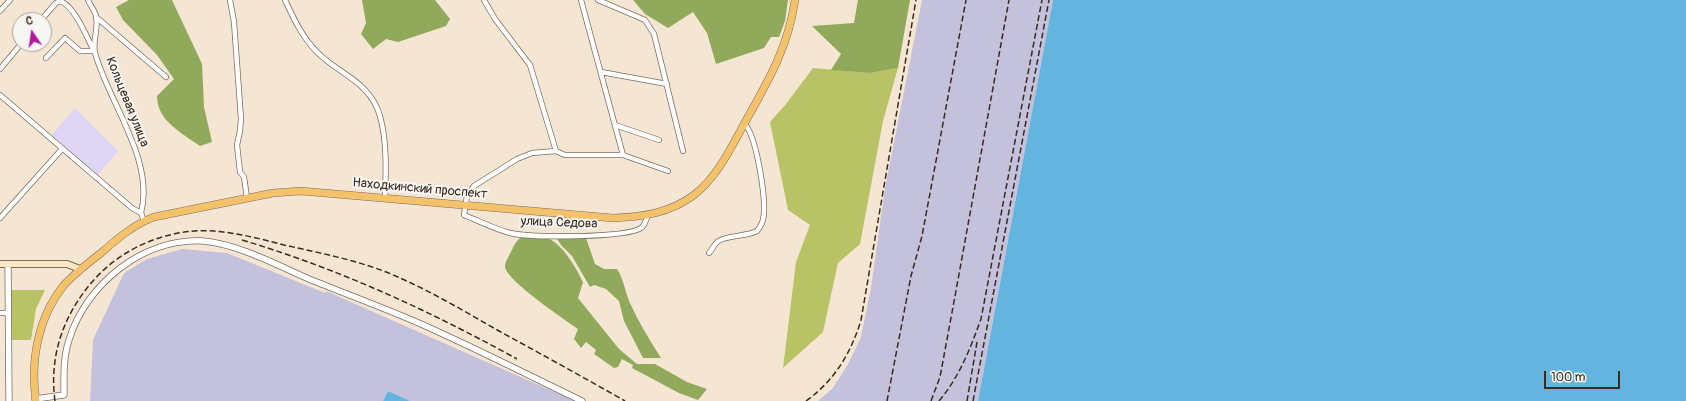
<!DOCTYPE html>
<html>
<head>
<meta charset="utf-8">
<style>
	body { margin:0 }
	#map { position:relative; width:1686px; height:401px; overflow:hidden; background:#f5e6d4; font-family:Pangolin,sans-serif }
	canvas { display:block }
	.north { position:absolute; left:12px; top:12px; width:40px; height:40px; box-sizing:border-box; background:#f6f6f2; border:1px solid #aba49d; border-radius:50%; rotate:347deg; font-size:11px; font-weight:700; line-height:16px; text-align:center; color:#3b2a1e }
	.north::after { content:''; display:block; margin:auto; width:14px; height:18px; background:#b5179e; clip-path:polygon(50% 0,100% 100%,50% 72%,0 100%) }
	.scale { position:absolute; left:1544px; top:371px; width:76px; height:18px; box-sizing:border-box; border:2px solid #3b2a1e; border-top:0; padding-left:5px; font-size:12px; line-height:14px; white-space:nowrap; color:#3b2a1e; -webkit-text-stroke:3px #f6f6f2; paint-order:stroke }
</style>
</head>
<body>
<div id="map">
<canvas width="1686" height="401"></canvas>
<div class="north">С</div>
<div class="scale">100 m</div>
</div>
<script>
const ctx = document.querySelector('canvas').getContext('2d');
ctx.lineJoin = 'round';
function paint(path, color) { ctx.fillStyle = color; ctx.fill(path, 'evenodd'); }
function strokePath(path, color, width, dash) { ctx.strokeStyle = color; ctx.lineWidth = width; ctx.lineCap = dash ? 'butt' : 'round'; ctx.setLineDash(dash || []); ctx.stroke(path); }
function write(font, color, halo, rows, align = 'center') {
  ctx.font = font + ' Pangolin,sans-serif'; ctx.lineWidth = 4; ctx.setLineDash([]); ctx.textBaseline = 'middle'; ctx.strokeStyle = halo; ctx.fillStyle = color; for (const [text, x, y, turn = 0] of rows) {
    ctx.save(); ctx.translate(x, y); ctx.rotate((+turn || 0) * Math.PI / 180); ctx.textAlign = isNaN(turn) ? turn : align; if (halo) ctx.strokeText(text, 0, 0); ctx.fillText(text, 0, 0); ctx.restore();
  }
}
paint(new Path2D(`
	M75,108L118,151L98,175L52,135Z`), '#dfd5f5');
paint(new Path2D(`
	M922,0H1053L978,401H818L833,388L848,364L861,337L871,288L885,188Z
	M182,249L227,253L325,293L326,291L575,401H410L388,391L383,401H90L93,340L124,273L147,259Z`), '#c3c1db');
paint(new Path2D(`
	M813,68L870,73L898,68L883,121L860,244L838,263L823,332L783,368L796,262L810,225L788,210L770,122L786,104Z
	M10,290H45L36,309L31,340H12Z`), '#b7c364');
paint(new Path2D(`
	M129,0H172L202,64L204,107L212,142L200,146C182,133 157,121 157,96L174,79L157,55L123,20L116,7Z
	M362,0H435L450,19L446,26L398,42L386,39L373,49L361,34L366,23Z
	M633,0H788L785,21L779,37H771L764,48L716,64L707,33L693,12L668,28L645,14Z
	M858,0H910L898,68L870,73L831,70L841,54L812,26L854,23Z
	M524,236C531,237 540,236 547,238C563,244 576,268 583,282L578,298L619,349L637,364H655L687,382L707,389L698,400L679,393L632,368L633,365L622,359L618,367L614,368L594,354L596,350L586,342L581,348L574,339L578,329C564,319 507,281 505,267C505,262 509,256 511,252C514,245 517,239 524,236Z
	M556,237L586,238L595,264L604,269H617C623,278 625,290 629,301C638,321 649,339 661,358H643L624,321L619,301L606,289L594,285L590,287L572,256L561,245Z`), '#91a95a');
paint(new Path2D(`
	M1053,0H1686V401H978Z
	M388,391L410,401H383Z`), '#63b4de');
const minor = new Path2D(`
	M88,0C90,5 95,11 96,16C99,28 92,41 95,53C109,103 155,160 141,213
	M230,0L234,22L241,119L240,131L237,145L240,172L244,177L247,198
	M285,0C294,19 302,37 317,52C338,74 370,81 380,116C387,141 386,171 385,198
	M484,0L495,19L530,65L556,151
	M581,0L623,155
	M598,0L645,20L654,34L683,151
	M0,11L10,0
	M96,17L166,77
	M41,20L56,3L60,1C75,6 87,38 94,51H80L65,38L46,58
	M0,69L21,44
	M601,72L667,84
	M0,95L132,208L141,213L144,221
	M615,125L659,140
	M648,215C646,219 645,226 641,228C626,238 529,238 510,233C495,229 479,221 464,215L467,196L474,186L517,159L532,153L556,151L565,155H623L668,171
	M0,218L62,149
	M709,253C712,250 714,245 717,242C725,235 746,237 757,231C760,227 762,224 763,220C767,202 757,136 744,123
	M0,313H9`);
const tertiary = new Path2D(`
	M8,264L9,401
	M35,399L64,395C64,376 63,358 69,340C86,284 143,238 203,241C238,244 277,265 309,279C346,294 384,308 421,324C475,348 528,375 582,401`);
const secondary = new Path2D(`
	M0,264H67L80,269`);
const primary = new Path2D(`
	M36,401C30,361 38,317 64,285C75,273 88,263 101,253C118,238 133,225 154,217L273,193L301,191L613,218C642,217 670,213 694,195C716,178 730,150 743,126C767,83 788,49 795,0`);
strokePath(minor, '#7c6c5e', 6);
strokePath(tertiary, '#7c6c5e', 7);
strokePath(secondary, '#7c6c5e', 8);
strokePath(primary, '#7c6c5e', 8);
strokePath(minor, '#fff', 4.5);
strokePath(tertiary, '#fff', 5.5);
strokePath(secondary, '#fae7c3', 6);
strokePath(primary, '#f3c26a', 7);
strokePath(new Path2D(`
	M242,240C339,269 428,310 517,359
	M55,401C49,356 63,316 92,282C122,247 169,228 214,231C238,233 261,239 284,245C320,253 357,260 391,274C429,290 464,311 499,331C541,354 583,377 625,401
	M806,401C835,380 851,353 861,320L916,0
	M887,401L911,276L922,236L966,0
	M931,401L940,377L953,307L1009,0
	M939,401C960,376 970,349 981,319L1042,0
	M967,401L977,342
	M973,401L1049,0`), '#3b2a1e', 1.5, [6, 3]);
write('13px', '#3b2a1e', '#f6f6f2', [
	["Кольцевая улица",127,102,68],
	["Находкинский проспект",420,189,5],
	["улица Седова",559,223,2]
]);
</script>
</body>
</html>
